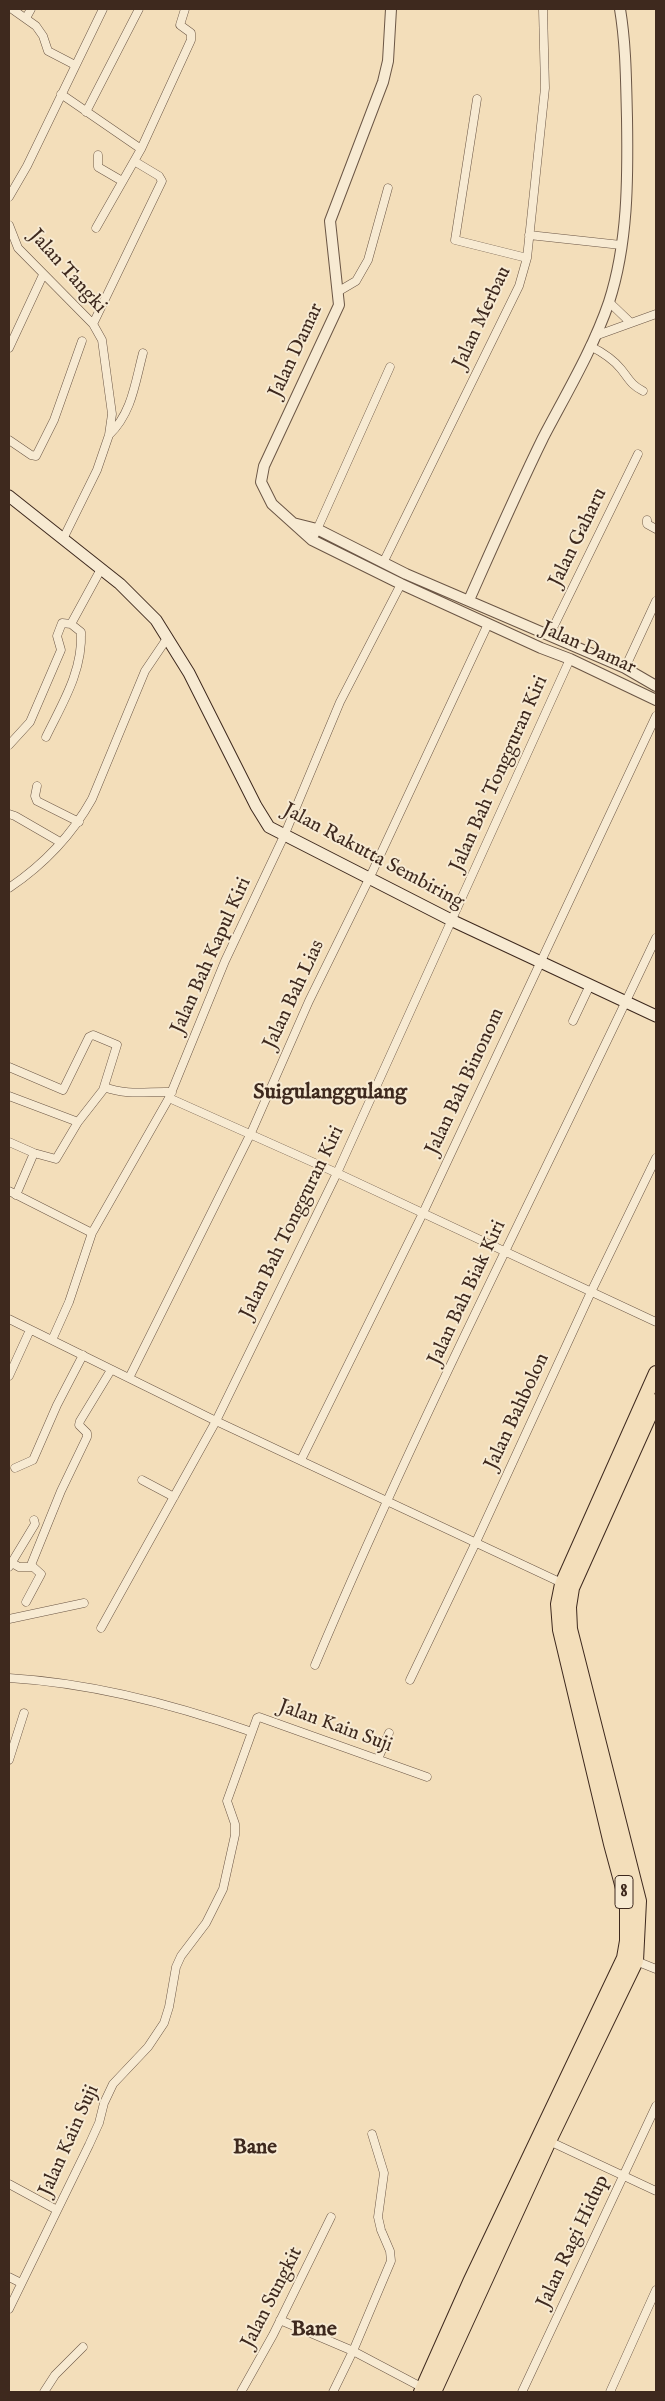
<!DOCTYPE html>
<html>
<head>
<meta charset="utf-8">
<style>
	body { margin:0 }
	#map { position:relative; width:665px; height:2401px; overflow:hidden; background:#f3deba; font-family:"IM FELL English",serif }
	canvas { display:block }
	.frame { position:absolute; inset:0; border:10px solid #3e291e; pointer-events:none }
</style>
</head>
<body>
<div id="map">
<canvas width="665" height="2401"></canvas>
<div class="frame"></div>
</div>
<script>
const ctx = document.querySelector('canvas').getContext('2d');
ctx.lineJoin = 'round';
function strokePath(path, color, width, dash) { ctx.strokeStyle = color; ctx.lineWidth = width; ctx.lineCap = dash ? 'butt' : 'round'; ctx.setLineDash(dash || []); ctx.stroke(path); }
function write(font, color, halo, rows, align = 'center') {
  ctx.font = font + ' "IM FELL English",serif'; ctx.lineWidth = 4; ctx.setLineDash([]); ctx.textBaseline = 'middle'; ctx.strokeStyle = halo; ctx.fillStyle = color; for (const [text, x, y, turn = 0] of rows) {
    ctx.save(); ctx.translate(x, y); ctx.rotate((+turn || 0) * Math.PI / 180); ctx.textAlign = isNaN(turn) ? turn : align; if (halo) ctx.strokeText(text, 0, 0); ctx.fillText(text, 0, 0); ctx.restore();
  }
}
const minor = new Path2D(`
	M12,9L36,26L43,36L48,51L75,65
	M26,18L31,9
	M61,94L141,149
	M477,99L455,240L527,258
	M86,112L139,9
	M98,155V167L122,181
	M9,197L27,166L103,9
	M9,225L18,248L93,324L102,340L112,414L109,435L97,470L63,539
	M96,228L141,149L191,40V33L180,25L185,9
	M529,235L621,245
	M339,291L356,281L368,260L388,188
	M609,302L631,323
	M93,324L162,181L159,176L134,161
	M595,336L656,314
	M590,346C602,352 613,359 621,369C629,379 631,385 643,391
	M9,348L43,275
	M109,435C132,413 135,383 143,353
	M9,440L31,455L36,456L54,420L82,341
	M647,520V524L656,529
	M315,534L390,367
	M383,563L519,286L527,258L545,88L543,9
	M549,636L638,454
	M625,668L656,601
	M46,737C62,704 83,671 81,632L71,624
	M9,745L30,722L61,650L57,636L62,623L71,624L101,569
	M37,786L35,796L37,801L79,822
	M9,814L15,816L60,842
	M9,888C43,865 72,835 92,799L145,671L168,637
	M573,1021L590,985
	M9,1067L63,1090L89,1037L93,1035L117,1045L103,1090L78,1122L56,1159L34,1153L16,1195
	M104,1087C128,1096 148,1091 172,1092
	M9,1096L78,1122
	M169,1098L337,1173L656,1322
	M9,1142L34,1153
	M9,1191L92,1233
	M9,1319L216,1421L564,1584
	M52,1340L69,1302L92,1233L169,1098L225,961L284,836L340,702L401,584
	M9,1376L30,1330
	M129,1378L251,1133L309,1001L369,879L488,624
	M301,1460L423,1213L656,716
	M15,1468L33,1460L57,1405L83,1355
	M142,1480L174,1497
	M12,1563L19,1567H32
	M9,1567L35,1524L34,1520
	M26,1602L41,1574L31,1565L61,1491L87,1437V1433L79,1425L80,1421L111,1370
	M9,1619L84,1603
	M101,1628L216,1421L337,1173L570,659
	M315,1665C419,1418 542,1180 656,938
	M9,1678C92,1683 173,1704 252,1732
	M410,1680L476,1542L591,1292L656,1158
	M378,1759L389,1733
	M9,1760L24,1713
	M636,1961L656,1969
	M549,2141L656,2191
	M9,2184L57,2210
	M9,2277L21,2283
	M9,2309L89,2145L99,2123L104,2103L113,2084L148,2047L164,2023L169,2007L176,1967L181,1956L206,1923L223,1889L235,1835V1824L227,1801L257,1718L259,1717L427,1777
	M280,2320L353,2351L425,2389
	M44,2392L55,2375L83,2347
	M241,2392L273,2335L331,2217
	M333,2392L353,2351L391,2261L390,2251L381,2230L378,2217L384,2173L372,2134
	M522,2392L656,2106
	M610,2392L656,2290`);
const tertiary = new Path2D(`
	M391,9L388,61L383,82L330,221L339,305L264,466L261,482L272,504L312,540L401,584L541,648L570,659L656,700
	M293,523L317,529L406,574L625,668L656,686
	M469,600C493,546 517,491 543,438C566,394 593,349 609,302C628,243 628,179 627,118C626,81 626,45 620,9`);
const secondary = new Path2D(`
	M9,496L120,584L156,620L189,673L256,806L269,827L453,921L656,1016`);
const trunk = new Path2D(`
	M421,2392L470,2282L624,1958L627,1941V1903L611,1844L560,1630L558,1604L562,1584L656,1373
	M434,2392L549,2141L636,1961L639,1901L570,1629L569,1607L572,1588L656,1401`);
strokePath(minor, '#6b5645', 9);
strokePath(tertiary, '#6b5645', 12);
strokePath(secondary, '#3e291e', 13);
strokePath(trunk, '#3e291e', 16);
strokePath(minor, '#f7ead2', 8);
strokePath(tertiary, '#f7ead2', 10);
strokePath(secondary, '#f7ead2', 11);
strokePath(trunk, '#f3deba', 14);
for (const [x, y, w] of [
	[624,1892,18]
]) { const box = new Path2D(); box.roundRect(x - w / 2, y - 16.5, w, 33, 4); ctx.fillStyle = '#f7ead2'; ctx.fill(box); strokePath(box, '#3e291e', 1); }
write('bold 19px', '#3e291e', null, [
	["8",624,1892]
]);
write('20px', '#3e291e', '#f7ead2', [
	["Jalan Tangki",67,272,48],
	["Jalan Merbau",483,318,-65],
	["Jalan Damar",297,351,-65],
	["Jalan Gaharu",579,538,-64],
	["Jalan Damar",588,649,24],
	["Jalan Bah Tongguran Kiri",500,774,-66],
	["Jalan Rakutta Sembiring",373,857,28],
	["Jalan Bah Kapul Kiri",212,956,-66],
	["Jalan Bah Lias",295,995,-65],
	["Jalan Bah Binonom",466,1082,-65],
	["Jalan Bah Tongguran Kiri",293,1223,-64],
	["Jalan Bah Biak Kiri",468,1293,-65],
	["Jalan Bahbolon",518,1412,-65],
	["Jalan Kain Suji",335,1727,20],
	["Jalan Kain Suji",70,2141,-66],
	["Jalan Ragi Hidup",574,2242,-65],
	["Jalan Sungkit",273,2298,-63]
]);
write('bold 21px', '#3e291e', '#f7ead2', [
	["Bane",255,2149]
]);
write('bold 22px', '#3e291e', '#f7ead2', [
	["Suigulanggulang",330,1093],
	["Bane",314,2330]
]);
</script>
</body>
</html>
